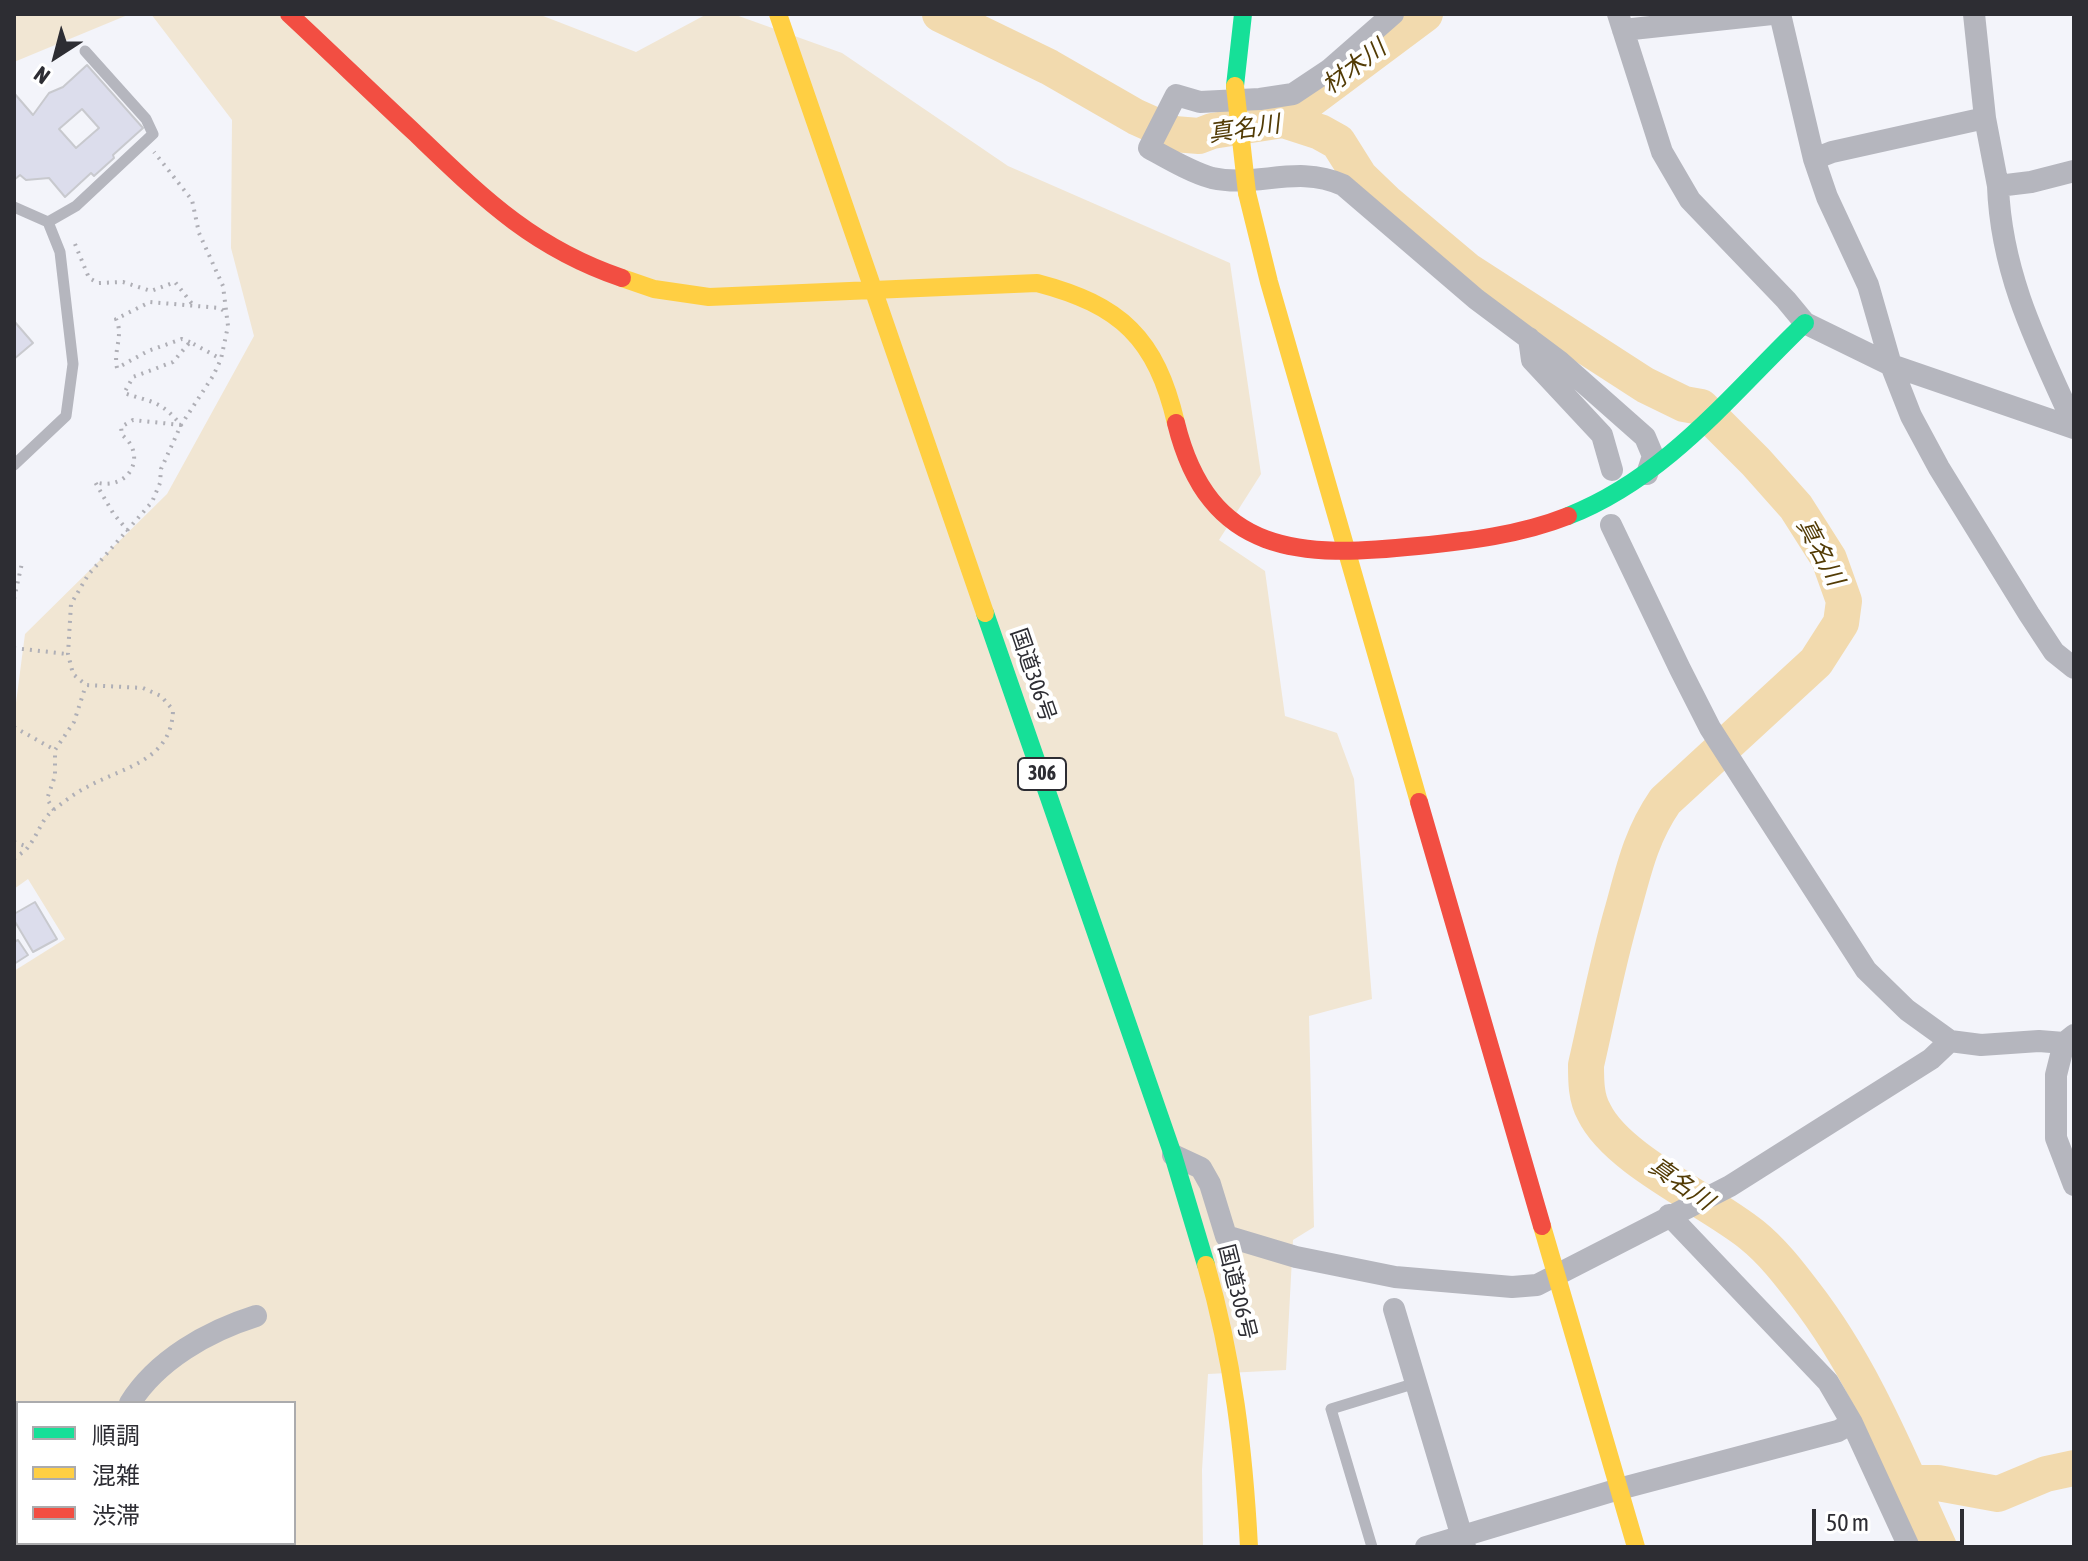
<!DOCTYPE html>
<html>
<head>
<meta charset="utf-8">
<style>
	body { margin:0 }
	#map { position:relative; width:2088px; height:1561px; overflow:hidden; background:#f3f4fa; font-family:"Asap Condensed","Noto Sans JP",sans-serif }
	canvas { display:block }
	.frame { position:absolute; inset:0; border:16px solid #2d2d33; pointer-events:none }
	.legend { position:absolute; left:16px; top:1401px; width:280px; height:144px; box-sizing:border-box; background:#fff; border:2px solid #ababad; margin:0; padding:10px 14px; list-style:none; font-size:24px; color:#2d2d33 }
	.legend li { display:flex; align-items:center; gap:16px; height:40px }
	.legend b { width:40px; border:2px solid #ababad }
	.north { position:absolute; left:16px; top:16px; width:80px; height:80px; -webkit-text-stroke:6px #fff; paint-order:stroke; rotate:216deg; font-size:22px; font-weight:700; line-height:32px; text-align:center; color:#2d2d33 }
	.north::after { content:''; display:block; margin:auto; width:28px; height:36px; background:#2d2d33; clip-path:polygon(50% 0,100% 100%,50% 72%,0 100%) }
	.scale { position:absolute; left:1812px; top:1509px; width:152px; height:36px; box-sizing:border-box; border:4px solid #2d2d33; border-top:0; padding-left:10px; font-size:24px; line-height:28px; white-space:nowrap; color:#2d2d33; -webkit-text-stroke:6px #fff; paint-order:stroke }
</style>
</head>
<body>
<div id="map">
<canvas width="2088" height="1561"></canvas>
<div class="frame"></div>
<ul class="legend">
<li><b style="height:10px;background:#16e098"></b>順調</li>
<li><b style="height:10px;background:#ffcf43"></b>混雑</li>
<li><b style="height:10px;background:#f24e42"></b>渋滞</li>
</ul>
<div class="north">N</div>
<div class="scale">50 m</div>
</div>
<script>
const ctx = document.querySelector('canvas').getContext('2d');
ctx.lineJoin = 'round';
function paint(path, color) { ctx.fillStyle = color; ctx.fill(path, 'evenodd'); }
function strokePath(path, color, width, dash) { ctx.strokeStyle = color; ctx.lineWidth = width; ctx.lineCap = dash ? 'butt' : 'round'; ctx.setLineDash(dash || []); ctx.stroke(path); }
function write(font, color, halo, rows, align = 'center') {
  ctx.font = font + ' "Asap Condensed","Noto Sans JP",sans-serif'; ctx.lineWidth = 8; ctx.setLineDash([]); ctx.textBaseline = 'middle'; ctx.strokeStyle = halo; ctx.fillStyle = color; for (const [text, x, y, turn = 0] of rows) {
    ctx.save(); ctx.translate(x, y); ctx.rotate((+turn || 0) * Math.PI / 180); ctx.textAlign = isNaN(turn) ? turn : align; if (halo) ctx.strokeText(text, 0, 0); ctx.fillText(text, 0, 0); ctx.restore();
  }
}
paint(new Path2D(`
	M14,14H130L14,62Z
	M151,14H538L636,52L707,14H733L842,53L1008,166L1230,263L1261,474L1219,540L1265,571L1285,716L1337,733L1354,779L1372,999L1309,1016L1314,1227L1293,1240L1286,1370L1208,1374L1202,1470L1203,1547H14V971L65,939L28,879L14,889V718L25,634L167,494L254,336L231,248L232,120ZM18,1403H294V1543H18Z`), '#f1e6d3');
strokePath(new Path2D(`
	M940,14L1049,67L1136,117L1174,134L1199,136L1212,131L1283,120L1320,132L1338,142L1360,177L1386,202L1467,270L1645,385L1684,404L1701,407L1756,462L1796,507L1829,559L1844,601L1841,623L1816,662L1665,801C1641,836 1634,869 1623,909C1608,960 1598,1013 1586,1065C1586,1081 1586,1098 1594,1112C1617,1160 1709,1200 1752,1235C1772,1251 1789,1273 1805,1294C1864,1370 1899,1460 1939,1547
	M1283,120L1425,14
	M1910,1483H1938L1998,1494L2046,1474L2074,1468`), '#f2daae', 36);
const building = new Path2D(`
	M87,65L143,128L113,155L114,158L94,176L91,173L65,197L49,178L26,180L20,175L14,180V93L33,115L49,93L63,87ZM82,109L99,128L76,148L59,129Z
	M14,321L33,343L14,359Z
	M35,902L57,939L33,952L14,920V914Z
	M18,940L28,955L14,964V942Z`);
paint(building, '#dcddec');
strokePath(building, '#c8c9ce', 2);
strokePath(new Path2D(`
	M75,244L89,278L98,283L123,282L151,291L175,282L193,305
	M190,342L182,339L148,351L117,368C113,350 124,336 116,319L150,302L220,308L228,314
	M128,531L113,513L95,482C129,492 148,455 122,435L121,427L133,420L181,425C160,400 153,403 124,393L133,377L173,362L190,342L221,359
	M14,599L22,563
	M14,648L67,654
	M14,727L55,750
	M54,810L47,799L55,776V750L74,722L86,685
	M14,842L28,847
	M14,859C18,855 25,852 28,847C38,835 40,822 52,811C62,803 75,793 87,787C123,767 172,761 173,710L161,696L143,688L86,685L73,674L68,654L71,604L88,575L152,502L160,483L161,469L181,425L213,376L221,359L228,326L223,286L199,233L192,200L154,152`), '#afafb6', 4, [2, 6]);
strokePath(new Path2D(`
	M14,207L48,222L60,252L73,364L66,416L14,465
	M48,222L76,206L153,134L146,119L85,51
	M1372,1547L1331,1409L1416,1383`), '#b5b6be', 11);
strokePath(new Path2D(`
	M1393,14L1329,70L1293,94L1260,99L1200,102L1176,95L1149,148C1169,159 1191,172 1212,178C1257,188 1297,164 1343,185L1476,299L1559,361L1645,437L1653,456L1647,474
	M1618,14L1662,152L1690,200L1786,300L1805,323L1891,365L2074,428
	M1780,14L1814,159L1827,197L1868,285L1891,365L1911,416L1939,468L2029,614L2054,652L2074,668
	M1974,14L1985,118L1998,186L2031,182L2074,171
	M1623,30L1772,14
	M1814,159L1832,152L1985,118
	M1998,186C2001,271 2035,340 2070,416L2068,426
	M1529,338L1532,360L1602,435L1612,470
	M1611,525L1680,669L1710,728L1866,970L1907,1010L1950,1041L1981,1045L2039,1041L2064,1043
	M2074,1035L2064,1043L2056,1075V1138L2074,1185
	M1173,1155L1201,1168L1210,1184L1226,1236L1296,1257L1395,1277L1512,1287L1537,1285L1730,1186L1931,1059L1950,1041
	M1669,1215L1828,1382L1852,1423L1909,1547
	M1394,1309L1465,1547
	M130,1403C157,1360 208,1331 256,1316
	M14,1451L18,1458
	M1426,1547L1619,1489L1838,1431L1852,1423`), '#b5b6be', 22);
strokePath(new Path2D(`
	M1235,86L1243,14
	M1568,516C1667,477 1730,395 1805,323
	M985,613L1173,1155L1206,1265`), '#16e098', 18);
strokePath(new Path2D(`
	M778,14L985,613
	M1247,193L1269,282L1419,802
	M622,278L654,289L709,297L1037,283C1121,305 1156,338 1176,423
	M1542,1226L1636,1547
	M1206,1265C1233,1358 1244,1451 1249,1547`), '#ffcf43', 18);
strokePath(new Path2D(`
	M289,14C331,53 372,93 414,132C481,196 531,247 622,278
	M1176,423C1209,557 1302,558 1418,546C1468,541 1520,535 1568,516
	M1419,802L1542,1226`), '#f24e42', 18);
strokePath(new Path2D(`
	M1235,86L1247,193`), '#ffcf43', 18);
for (const [x, y, w] of [
	[1042,774,48]
]) { const box = new Path2D(); box.roundRect(x - w / 2, y - 16, w, 32, 6); ctx.fillStyle = '#fff'; ctx.fill(box); strokePath(box, '#2d2d33', 2); }
write('bold 20px', '#2d2d33', null, [
	["306",1042,774]
]);
write('22px', '#2d2d33', '#fff', [
	["国道306号",1033,675,71],
	["国道306号",1237,1292,76]
]);
write('italic 24px', '#523b05', '#fff', [
	["材木川",1354,67,-37],
	["真名川",1244,129,-8],
	["真名川",1820,552,62],
	["真名川",1681,1184,35]
]);
</script>
</body>
</html>
